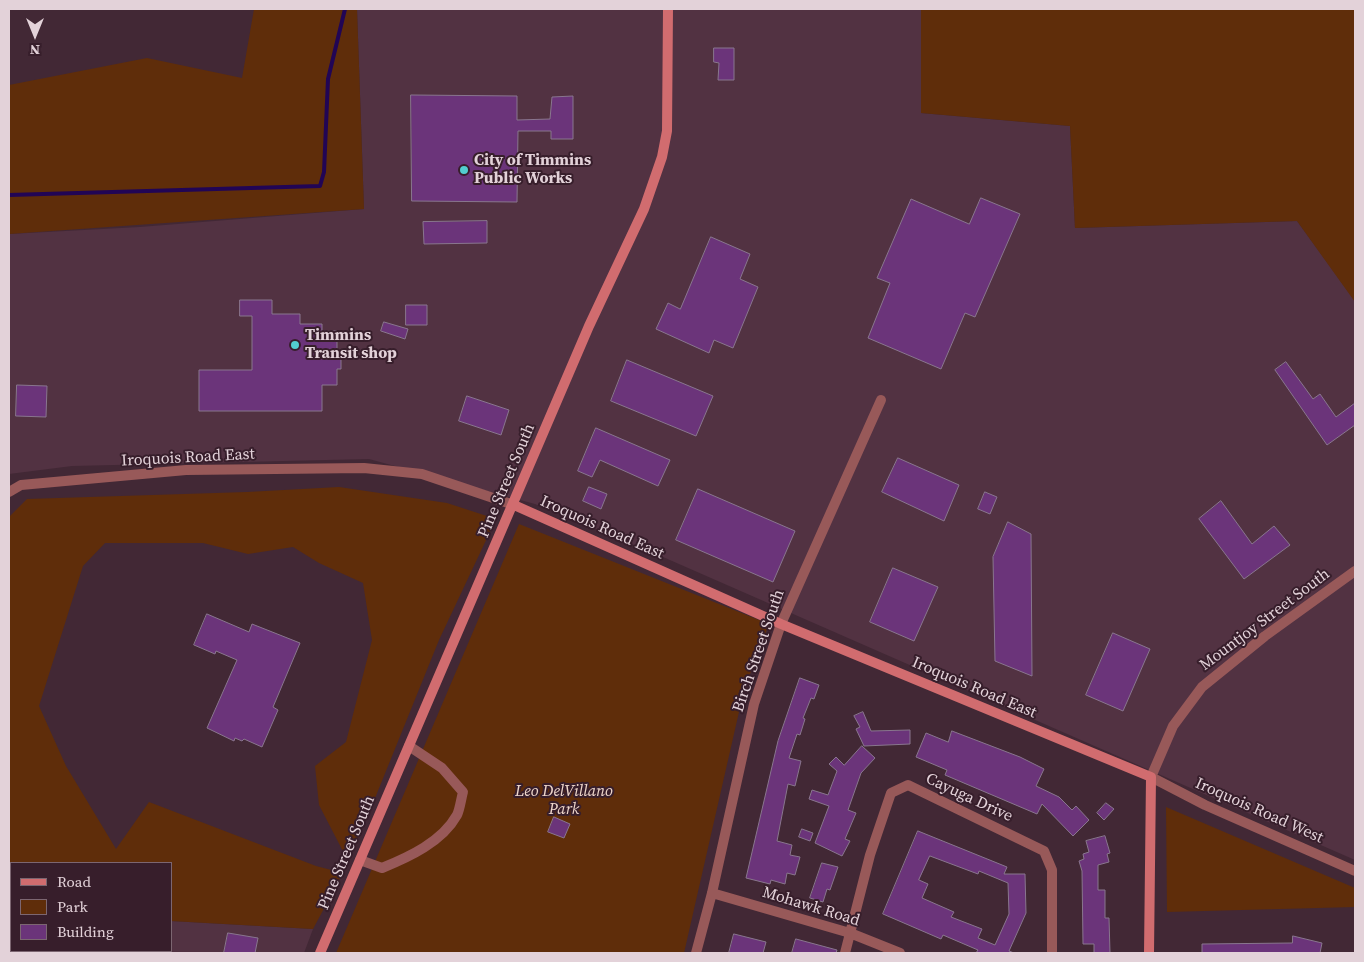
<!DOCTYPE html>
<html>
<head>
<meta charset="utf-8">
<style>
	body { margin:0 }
	#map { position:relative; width:1364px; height:962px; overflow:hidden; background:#422835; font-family:"Source Serif 4",serif }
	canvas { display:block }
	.frame { position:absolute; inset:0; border:10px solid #e3d2d9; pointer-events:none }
	.legend { position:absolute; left:10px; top:862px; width:162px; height:90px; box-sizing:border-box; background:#371e2b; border:1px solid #7c6671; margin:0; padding:6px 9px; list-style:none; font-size:15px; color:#e3d2d9 }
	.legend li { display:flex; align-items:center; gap:10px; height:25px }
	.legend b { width:25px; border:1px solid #7c6671 }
	.north { position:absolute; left:10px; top:10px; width:50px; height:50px; -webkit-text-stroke:4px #371e2b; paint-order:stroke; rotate:180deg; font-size:14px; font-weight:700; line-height:20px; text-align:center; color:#e3d2d9 }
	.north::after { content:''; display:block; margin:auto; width:18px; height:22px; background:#e3d2d9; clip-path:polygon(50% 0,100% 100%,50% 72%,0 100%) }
</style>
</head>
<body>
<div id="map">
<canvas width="1364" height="962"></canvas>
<div class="frame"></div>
<ul class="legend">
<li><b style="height:6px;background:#d16c6f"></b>Road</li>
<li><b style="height:14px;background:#5f2d0a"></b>Park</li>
<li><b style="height:14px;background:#6b347a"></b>Building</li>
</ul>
<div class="north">N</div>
</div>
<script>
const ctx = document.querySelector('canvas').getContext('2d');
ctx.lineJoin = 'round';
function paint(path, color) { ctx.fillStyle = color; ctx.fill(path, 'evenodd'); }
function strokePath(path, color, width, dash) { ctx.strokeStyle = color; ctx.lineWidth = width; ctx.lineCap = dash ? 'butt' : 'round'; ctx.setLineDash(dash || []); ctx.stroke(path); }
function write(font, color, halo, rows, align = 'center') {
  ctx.font = font + ' "Source Serif 4",serif'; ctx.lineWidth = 4; ctx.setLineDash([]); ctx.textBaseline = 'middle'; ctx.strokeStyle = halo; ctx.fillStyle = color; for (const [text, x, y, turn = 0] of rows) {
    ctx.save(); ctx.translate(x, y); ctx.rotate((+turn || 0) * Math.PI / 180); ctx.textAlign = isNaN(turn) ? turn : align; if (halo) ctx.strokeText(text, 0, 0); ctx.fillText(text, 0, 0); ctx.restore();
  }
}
paint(new Path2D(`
	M357,9H921V113L1070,126L1075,228L1297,221L1355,301V860L663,557L535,504L369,459L72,466L9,474V234L140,227L364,209Z
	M171,921L313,929L304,953H52V951H171Z`), '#523242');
paint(new Path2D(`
	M254,9H357L364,209L9,234V85L147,58L242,78Z
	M921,9H1355V302L1297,221L1075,228L1070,126L921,113Z
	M339,487L447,503L496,519L439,640L369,813L347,859L319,805L315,766L346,742L372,640L363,583L319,563L293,547L248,554L203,543H105L83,566L39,706L66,766L116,849L149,802L316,866L343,873L313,929L171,921V863H11V869L9,866V517L27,499L247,492Z
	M519,524L769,624L744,690L684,953H336Z
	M1166,807L1355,888V907L1167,912Z`), '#5f2d0a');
strokePath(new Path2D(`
	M9,195L320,186L324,172L328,79L345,9`), '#210555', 4);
const building = new Path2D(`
	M714,48H734V80H718L719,63L714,62Z
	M411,95L517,96V120L550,119L552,97L573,96V139H551V131H518L517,202L412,201Z
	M981,198L1020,214L975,317L965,313L941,369L868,338L890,283L877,278L911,199L969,224Z
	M487,221V243L424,244L423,222Z
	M711,237L750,254L740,279L758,287L733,348L714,340L709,353L656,329L668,303L680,309Z
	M240,300H272V314H300V324H322V331H337V359H341V369H337V385H322V411H199V370H252V316H240Z
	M406,305H427V325H406Z
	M384,322L408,329L405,339L381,331Z
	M627,360L713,396L696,436L611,401Z
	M1286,362L1313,399L1320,394L1336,417L1355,403V425L1327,445L1275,370Z
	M17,385L47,386L46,417L16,416Z
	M467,396L509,410L501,435L459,421Z
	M596,428L670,460L658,486L600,460L592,477L578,471Z
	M898,458L959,485L944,521L882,492Z
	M589,487L607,494L601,509L583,501Z
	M698,489L795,531L773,582L676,540Z
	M985,492L997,497L990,514L978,509Z
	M1221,501L1252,544L1274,526L1290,545L1244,579L1199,519Z
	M1008,522L1031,534L1032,676L995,661L993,557Z
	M893,568L938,587L914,641L870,622Z
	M207,614L249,632L252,624L300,643L273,707L278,710L262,747L244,739L242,741L235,738L234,741L207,728L237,660L216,651L215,654L194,645Z
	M1113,633L1150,649L1123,711L1086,695Z
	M800,678L819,685L814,699L811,698L803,718L805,719L800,735L797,734L789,758L801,761L795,786L788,784L777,841L792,845L790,855L800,857L795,875L787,873L785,884L771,880L770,884L746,878L778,741Z
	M863,712L871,731L910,730V744L864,746L856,729L860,727L854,716Z
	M952,731L1020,757L1044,769L1036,786L1059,797L1072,810L1076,806L1089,820L1073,836L1042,804L1037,814L945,775L947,770L916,757L926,733L948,742Z
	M862,746L875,758L861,773L848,810L856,813L845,839L850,841L842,856L815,843L829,806L809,799L812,790L828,795L837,771L829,764L836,757L844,765Z
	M1106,803L1114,809L1104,820L1097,813Z
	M554,817L570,824L564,838L548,832Z
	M802,829L813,833L810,841L799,837Z
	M918,831L1007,867L1004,874H1025L1026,913L1009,951L1014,953H976L978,950L943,935L941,939L883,914ZM930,856L978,874L979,871L1008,883L1009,914L995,945L978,938L982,929L951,917L954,912L922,898L928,884L919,880Z
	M1105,836L1110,853L1107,854L1109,862L1098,865V890H1105V918H1109L1110,953H1094V944H1083L1082,871L1079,861L1084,859L1083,854L1089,852L1086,841Z
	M822,863L838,867L830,890L827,889L823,902L810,898Z
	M228,933L258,938L255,953H224Z
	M734,934L766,942L763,953H729Z
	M1293,936L1322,943L1320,953H1202V944L1292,943Z
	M796,939L837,950L836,953H792Z`);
paint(building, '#6b347a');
strokePath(building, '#89768e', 1);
strokePath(new Path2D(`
	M9,492L21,485L186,470L364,468L422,474L514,505
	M1355,571L1265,636L1202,687L1173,726L1151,777L1205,805L1355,871
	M360,860L382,868C409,857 442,842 457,815C460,809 461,799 463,792L442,768L409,746
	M712,893L850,933L900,953
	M9,939L11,944
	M14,951L15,953
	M696,953L712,893L754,704L781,624L881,400
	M845,953L870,855L891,793L908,785L1044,851L1052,870V953`), '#985959', 10);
strokePath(new Path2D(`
	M514,505L781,624L1151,777L1149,953
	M320,953L589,326L644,209L662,157L667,131L668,9`), '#d16c6f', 10);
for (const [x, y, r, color] of [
	[464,170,5,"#52cdcf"],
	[295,345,5,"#52cdcf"]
]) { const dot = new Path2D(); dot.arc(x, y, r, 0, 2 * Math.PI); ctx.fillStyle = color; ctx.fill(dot); strokePath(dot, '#371e2b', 2); }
write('bold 16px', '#e3d2d9', '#371e2b', [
	["City of Timmins",474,161],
	["Public Works",474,179],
	["Timmins",305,336],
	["Transit shop",305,354]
], 'left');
write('16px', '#e3d2d9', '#371e2b', [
	["Iroquois Road East",188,458,-3],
	["Pine Street South",507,481,-67],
	["Iroquois Road East",602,528,24],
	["Mountjoy Street South",1265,620,-37],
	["Birch Street South",759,651,-71],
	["Iroquois Road East",974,688,23],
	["Cayuga Drive",969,798,25],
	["Iroquois Road West",1259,811,24],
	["Pine Street South",347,853,-67],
	["Mohawk Road",811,907,17]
]);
write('italic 16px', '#efd7cb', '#371e2b', [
	["Leo DelVillano",564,792],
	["Park",564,810]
]);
</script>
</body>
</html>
